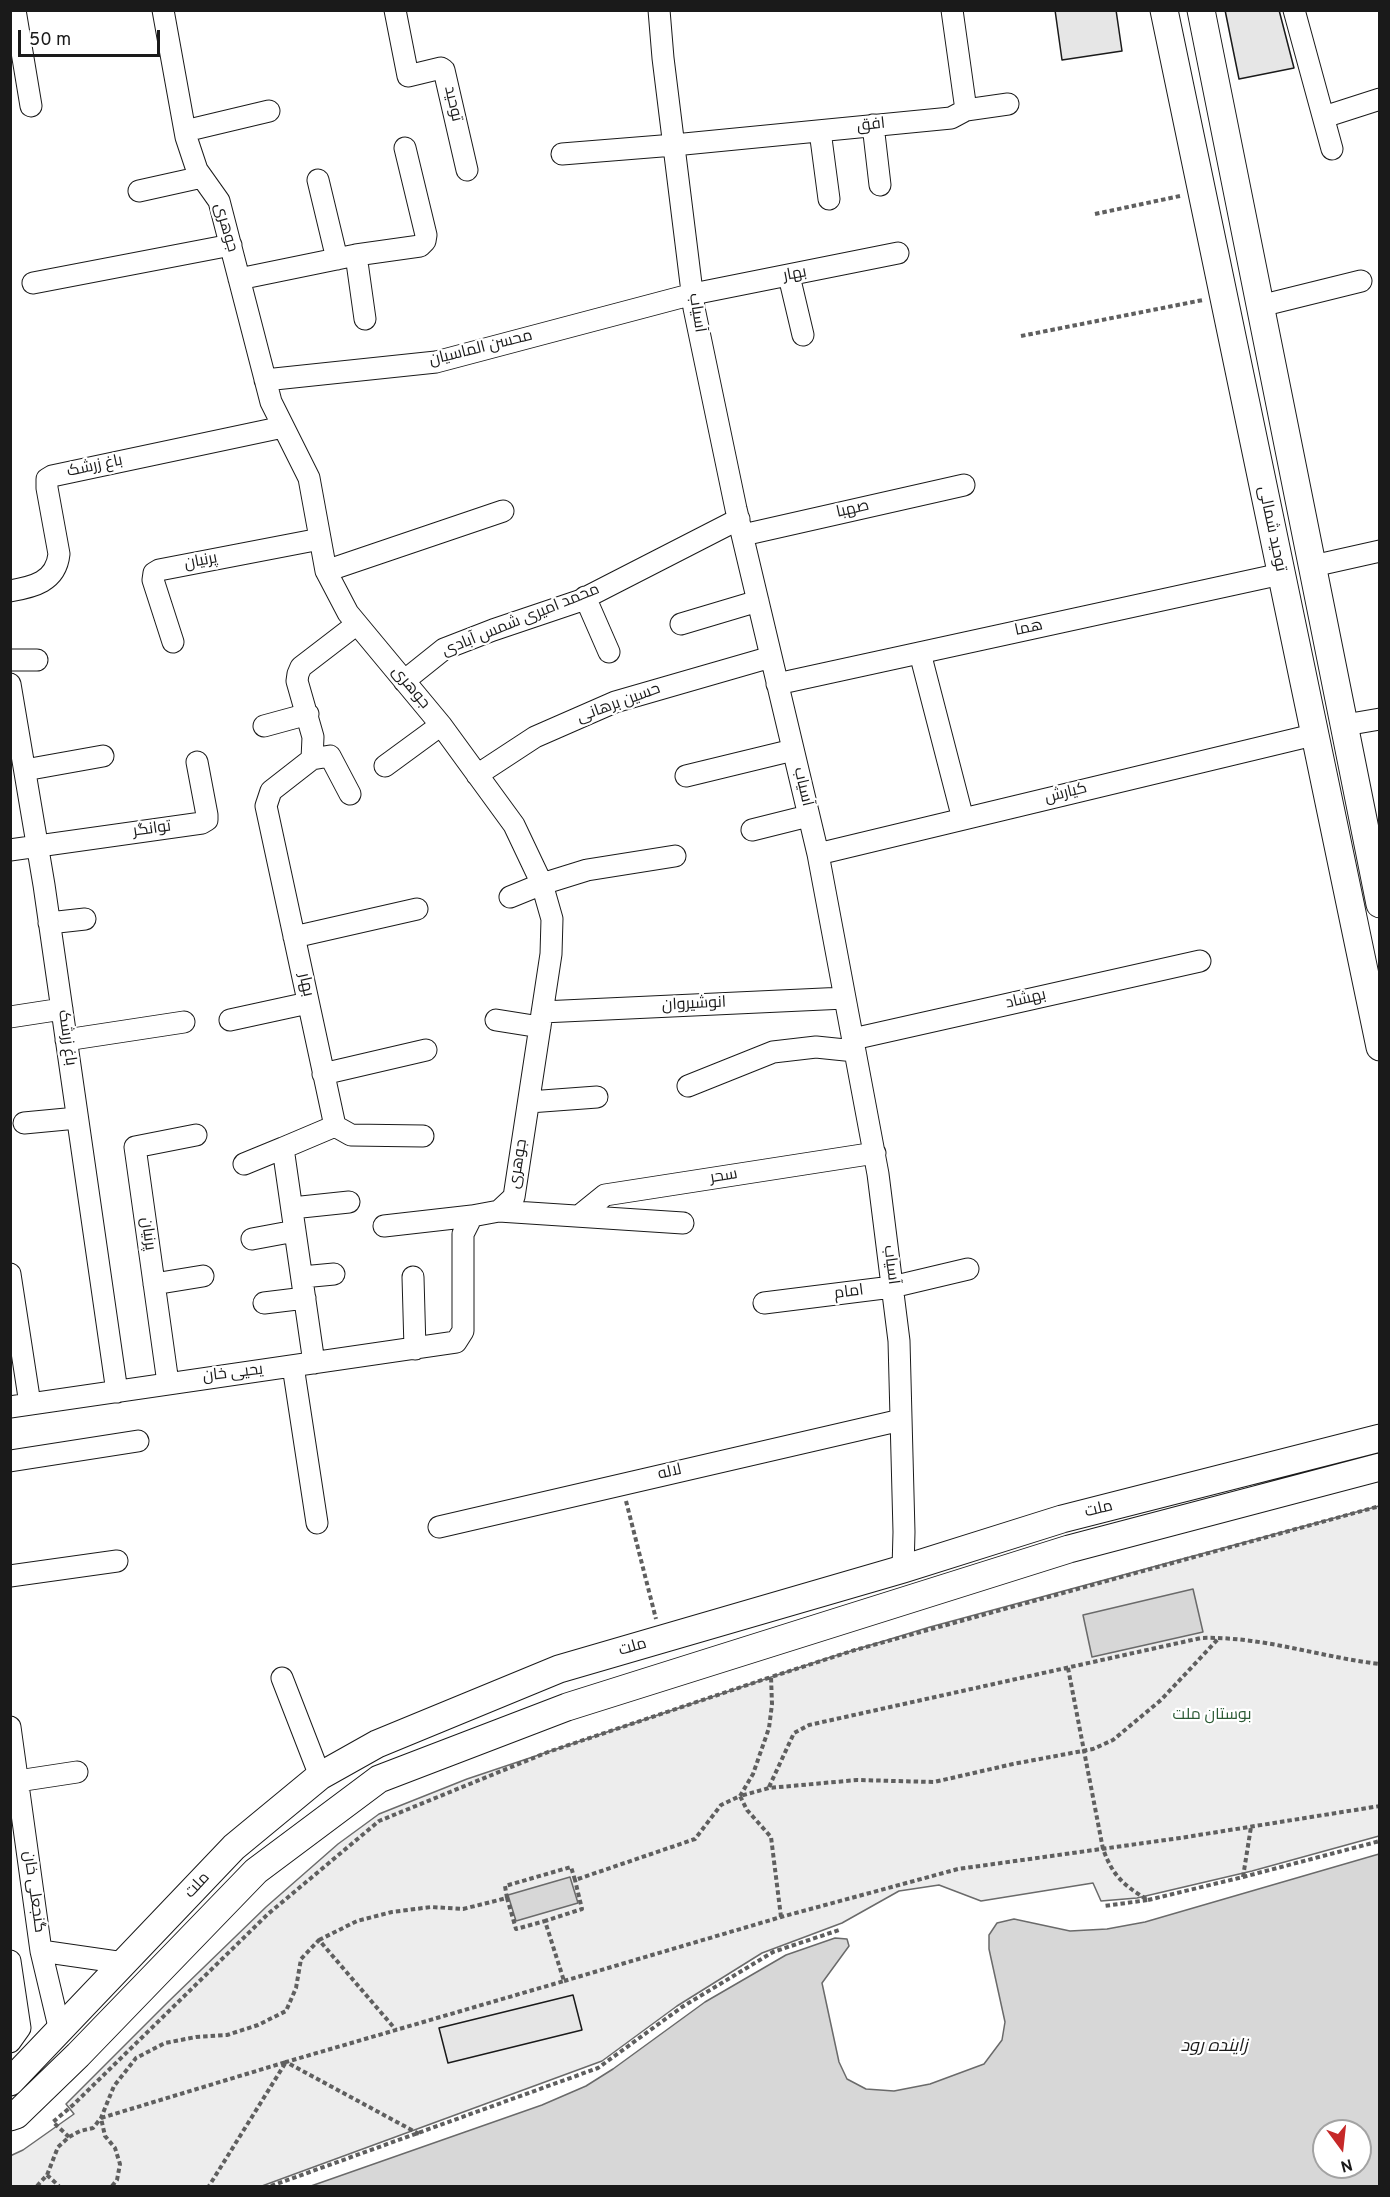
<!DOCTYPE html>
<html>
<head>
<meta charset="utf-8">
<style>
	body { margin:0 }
	#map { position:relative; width:1390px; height:2197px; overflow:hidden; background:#fff; font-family:Overpass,sans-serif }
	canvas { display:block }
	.frame { position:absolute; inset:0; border:12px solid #1a1a1a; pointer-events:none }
	.north { position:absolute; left:1312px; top:2119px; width:60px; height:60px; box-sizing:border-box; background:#fff; border:2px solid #a3a3a3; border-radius:50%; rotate:165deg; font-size:16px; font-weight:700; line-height:24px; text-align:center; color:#1a1a1a }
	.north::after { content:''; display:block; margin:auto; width:21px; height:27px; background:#c62828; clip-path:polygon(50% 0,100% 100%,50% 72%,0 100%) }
	.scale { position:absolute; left:18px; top:30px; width:142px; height:27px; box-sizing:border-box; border:3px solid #1a1a1a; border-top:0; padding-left:8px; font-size:18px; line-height:21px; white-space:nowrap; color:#1a1a1a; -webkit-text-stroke:4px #fff; paint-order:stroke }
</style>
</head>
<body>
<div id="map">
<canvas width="1390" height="2197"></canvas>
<div class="frame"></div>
<div class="north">N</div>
<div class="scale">50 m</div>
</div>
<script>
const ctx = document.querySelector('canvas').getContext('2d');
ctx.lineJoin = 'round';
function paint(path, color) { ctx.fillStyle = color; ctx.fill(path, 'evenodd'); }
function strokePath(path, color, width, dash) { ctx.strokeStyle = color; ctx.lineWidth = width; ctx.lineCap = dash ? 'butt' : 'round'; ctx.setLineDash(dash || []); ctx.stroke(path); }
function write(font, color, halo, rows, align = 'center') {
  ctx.font = font + ' Overpass,Cairo,sans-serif'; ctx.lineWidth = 4.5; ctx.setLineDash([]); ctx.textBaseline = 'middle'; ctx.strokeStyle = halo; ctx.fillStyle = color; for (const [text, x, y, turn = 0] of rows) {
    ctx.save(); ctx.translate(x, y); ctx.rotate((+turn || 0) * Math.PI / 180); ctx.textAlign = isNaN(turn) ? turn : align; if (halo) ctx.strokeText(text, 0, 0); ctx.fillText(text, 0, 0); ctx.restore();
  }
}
const built = new Path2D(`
	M1379,1506V1836L1252,1871L1137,1898L1101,1901L1093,1883L981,1901L939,1885L899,1891L842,1923L762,1953L677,2006L602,2061L262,2186H11L10,2156L23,2150L74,2114L66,2104L168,2002L266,1907L338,1844L379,1814L467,1779L828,1658L930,1627Z`);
paint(built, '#ededed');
strokePath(built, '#6a6a6a', 1.5);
const water = new Path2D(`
	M1193,1589L1203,1632L1092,1657L1083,1615Z
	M1379,1854V2186H311L542,2105L586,2086L613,2069L705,2002L786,1955L835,1938L847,1939L849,1946L822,1983L839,2062L847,2079L866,2089L894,2091L930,2084L984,2064L1002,2040L1005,2022L989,1949V1935L997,1923L1014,1919L1070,1931L1107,1929L1145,1922ZM1324,2131H1360V2167H1324Z
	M570,1877L578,1903L516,1921L508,1895Z`);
paint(water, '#d7d7d7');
strokePath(water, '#6a6a6a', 1.5);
const building = new Path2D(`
	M1055,10H1116L1122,51L1062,60Z
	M1225,10H1279L1294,68L1239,79Z
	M573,1995L582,2030L448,2063L439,2028Z`);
paint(building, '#e6e6e6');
strokePath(building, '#1a1a1a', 1.5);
const minor = new Path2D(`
	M15,10L31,106
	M395,10L408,76L441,68L444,70L467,170
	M659,10L663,58L694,308L736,509L818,854L878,1174L899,1341L904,1532L903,1569
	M952,10L966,110
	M1294,10L1332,149
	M1324,117L1380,99
	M873,125L880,185
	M185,131L269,111
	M820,131L829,199
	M562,154L674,145L951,118L966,110L1008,104
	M318,180L337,259
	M139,191L202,177
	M356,255L365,319
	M789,276L803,335
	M239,279L356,255L420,246L425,241L426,235L405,148
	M33,283L231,245
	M1260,306L1361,281
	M265,380L436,362L693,294L898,253
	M743,535L964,485
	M1313,566L1380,551
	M326,571L503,511
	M10,591C33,587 56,582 59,554L47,488V479L52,476L283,427
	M585,597L609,652
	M681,624L758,601
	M173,642L153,580L154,573L159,570L320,539
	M920,653L963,819
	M10,660H37
	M404,681L444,649L493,630L579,601L739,519
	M10,684L44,885L117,1392
	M777,684L1281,574
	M1345,725L1380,719
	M264,726L308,714
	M312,759L330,756L350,794
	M385,766L441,725
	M25,770L103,756
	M477,775L535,737L615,702L771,657
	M686,776L793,750
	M752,830L808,816
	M10,850L202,823L207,820V815L197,762
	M818,854L1313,735
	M510,897L542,884L587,870L675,856
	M49,923L85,919
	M294,937L417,909
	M542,1012L845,998
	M10,1017L62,1009
	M230,1020L308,1003
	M496,1020L540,1027
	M853,1039L1200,961
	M66,1040L184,1022
	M323,1074L426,1050
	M688,1086L773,1052L816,1047L855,1051
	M529,1102L597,1097
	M24,1123L77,1118
	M335,1126L351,1135L423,1136
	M244,1164L283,1148
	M292,1208L349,1202
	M499,1211L683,1223
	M579,1216L605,1195L875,1153
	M384,1226L472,1216
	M252,1239L295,1231
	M10,1274L30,1404
	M302,1277L334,1274
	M413,1277L415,1349
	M154,1284L203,1276
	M264,1303L305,1298
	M764,1303L892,1287L968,1269
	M314,1363L283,1148L335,1126L266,806L271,791L312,759L313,737L297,681L298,674L301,667L357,624
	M293,1366L317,1523
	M168,1383L135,1147L196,1135
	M10,1407L456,1342L463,1331V1234L472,1216L499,1211L514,1197L551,954L552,919L542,884L514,825L441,725L348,613L326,571L309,478L271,402L219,201L197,170L186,137L163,10
	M10,1461L138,1441
	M439,1527L901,1420
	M10,1576L117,1561
	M282,1678L320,1776
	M10,1727L41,1951L60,2031
	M18,1781L77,1772
	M41,1951L124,1963
	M10,1961L20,2028L10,2042`);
const major = new Path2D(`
	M1164,10L1380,1047
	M1201,10L1380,904
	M10,2082L234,1847L320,1776L377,1744L559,1669L903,1569L1062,1519L1380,1438
	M10,2117L16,2115L78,2055L256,1871L379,1779L567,1707L1069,1549L1380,1467`);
strokePath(minor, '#1a1a1a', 23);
strokePath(major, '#1a1a1a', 29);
strokePath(new Path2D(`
	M1095,214L1180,196
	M1021,336L1203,300
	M626,1501L656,1619
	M1068,1668L1103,1849C1113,1876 1123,1885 1148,1900L1104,1906
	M769,1787L794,1733L809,1725L1201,1638C1262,1636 1319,1657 1380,1664
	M1243,1877L1380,1841
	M507,1898L505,1886L571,1867L575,1880L695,1839L721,1805L740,1796L753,1774L769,1728L772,1704L771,1677L855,1650L1380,1506
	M1148,1900L1243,1877L1251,1827
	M781,1917L771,1837L747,1810L740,1796L769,1788L857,1780L934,1782L1013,1764L1093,1749L1113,1740L1161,1700L1219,1638
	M319,1940L357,1921L392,1912L431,1907L463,1909L507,1898L516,1929L545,1921
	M564,1981L781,1917L958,1869L1180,1838L1380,1806
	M419,2134L286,2062L564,1981L545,1921L582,1909L575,1880
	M69,2137L53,2122L73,2105L268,1914L379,1821L548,1752L771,1677
	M47,2175L59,2186
	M37,2186L47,2175L58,2147L69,2137L80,2131L93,2128L101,2118L114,2086L136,2058L165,2043L196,2037L227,2035L258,2025L286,2011L296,1988L301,1959L319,1940L396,2030
	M112,2186L117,2180L120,2164L115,2148L105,2136L101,2118L286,2062L209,2186
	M271,2186L598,2068L682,2007L773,1952L839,1930`), '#5f5f5f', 4, [4.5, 3]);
strokePath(minor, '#fff', 21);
strokePath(major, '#fff', 27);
write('16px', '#1a1a1a', '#fff', [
	["توحید",452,104,77],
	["افق",871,126,-6],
	["جوهری",225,228,74],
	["بهار",795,275,-11],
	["آسیاب",696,313,81],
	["محسن الماسیان",481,349,-14],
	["باغ زرشک",95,467,-12],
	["صهبا",853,510,-13],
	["توحید شمالی",1271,529,78],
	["پرنیان",201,562,-11],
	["محمد امیری شمس آبادی",521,621,-22],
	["هما",1029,629,-12],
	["جوهری",410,688,50],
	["حسین برهانی",619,704,-20],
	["آسیاب",802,787,77],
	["کیارش",1066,794,-14],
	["توانگر",152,830,-8],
	["بهار",305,985,78],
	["بهشاد",1026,1000,-13],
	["انوشیروان",694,1005,-3],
	["باغ زرشک",66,1038,82],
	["جوهری",519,1164,-81],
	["سحر",724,1177,-9],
	["پرنیان",147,1234,82],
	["آسیاب",890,1265,83],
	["امام",849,1293,-7],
	["یحیی خان",233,1374,-7],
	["لاله",670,1473,-13],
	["ملت",1099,1510,-14],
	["ملت",633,1648,-16],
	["ملت",198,1886,-47],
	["گنجعلی خان",33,1892,82]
]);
write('16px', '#2b5a34', '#fff', [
	["بوستان ملت",1212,1716]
]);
write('italic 18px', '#1a1a1a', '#fff', [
	["زاینده رود",1214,2047]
]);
</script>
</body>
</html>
